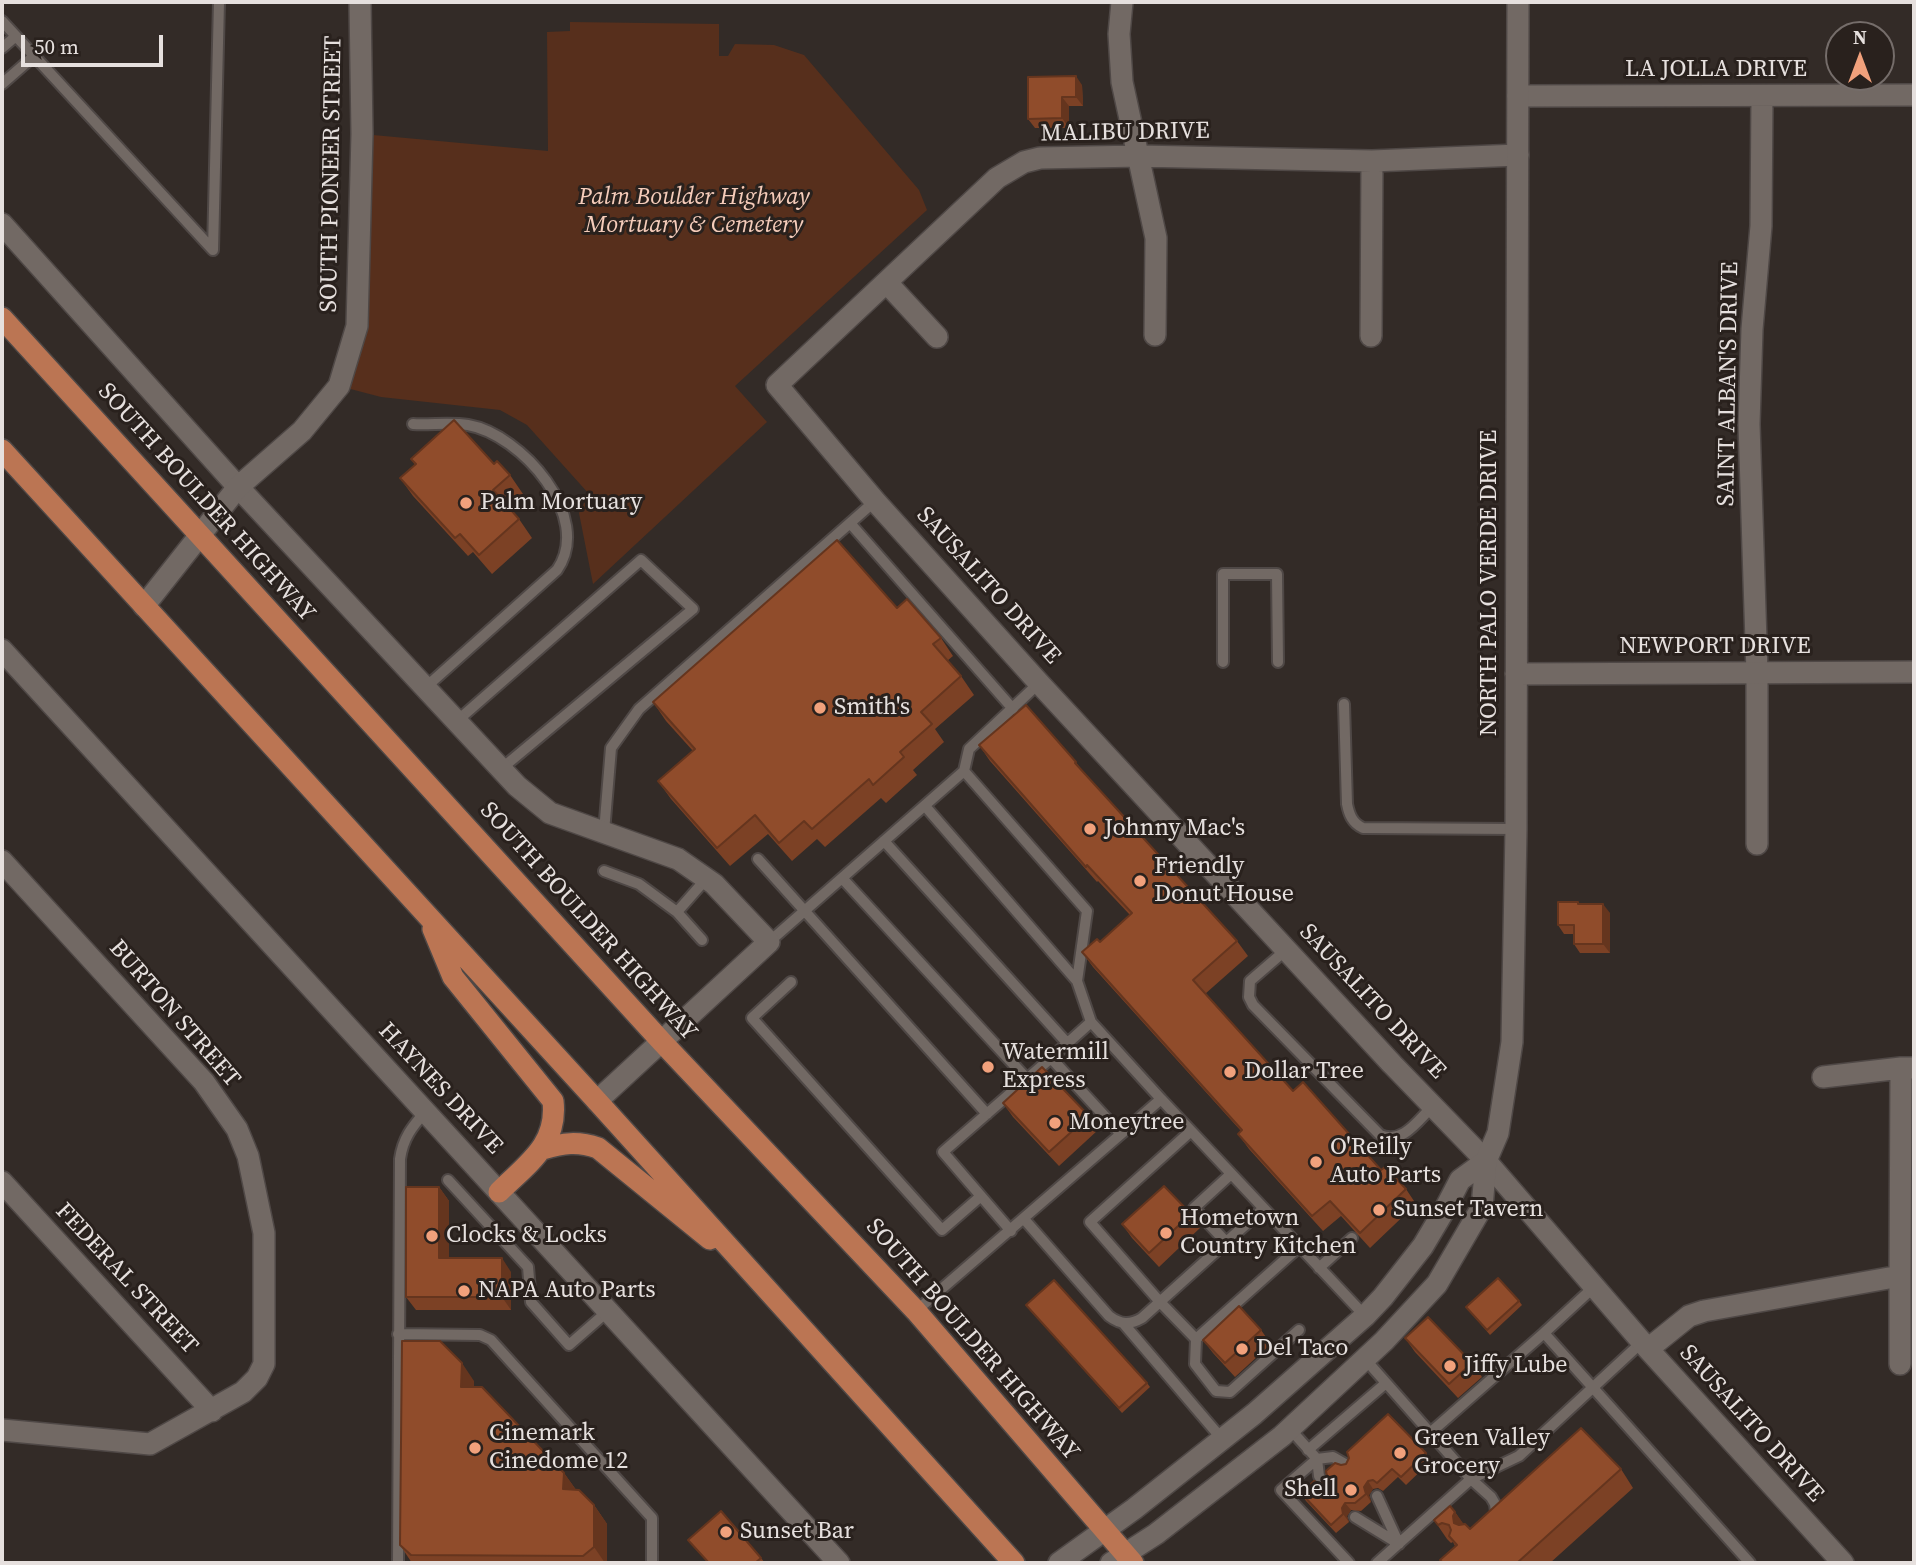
<!DOCTYPE html>
<html>
<head>
<meta charset="utf-8">
<style>
	body { margin:0 }
	#map { position:relative; width:1916px; height:1565px; overflow:hidden; background:#332b27; font-family:"Source Serif 4",serif }
	canvas { display:block }
	.frame { position:absolute; inset:0; border:4px solid #e6e0de; pointer-events:none }
	.north { position:absolute; left:1825px; top:21px; width:70px; height:70px; box-sizing:border-box; background:#29211d; border:2px solid #756d6a; border-radius:50%; rotate:0deg; font-size:19px; font-weight:700; line-height:28px; text-align:center; color:#e6e0de }
	.north::after { content:''; display:block; margin:auto; width:24px; height:32px; background:#f1a17c; clip-path:polygon(50% 0,100% 100%,50% 72%,0 100%) }
	.scale { position:absolute; left:21px; top:35px; width:142px; height:32px; box-sizing:border-box; border:4px solid #e6e0de; border-top:0; padding-left:9px; font-size:21px; line-height:24px; white-space:nowrap; color:#e6e0de; -webkit-text-stroke:5px #29211d; paint-order:stroke }
</style>
</head>
<body>
<div id="map">
<canvas width="1916" height="1565"></canvas>
<div class="frame"></div>
<div class="north">N</div>
<div class="scale">50 m</div>
</div>
<script>
const ctx = document.querySelector('canvas').getContext('2d');
ctx.lineJoin = 'round';
function paint(path, color) { ctx.fillStyle = color; ctx.fill(path, 'evenodd'); }
function strokePath(path, color, width, dash) { ctx.strokeStyle = color; ctx.lineWidth = width; ctx.lineCap = dash ? 'butt' : 'round'; ctx.setLineDash(dash || []); ctx.stroke(path); }
function write(font, color, halo, rows, align = 'center') {
  ctx.font = font + ' "Source Serif 4",serif'; ctx.lineWidth = 6; ctx.setLineDash([]); ctx.textBaseline = 'middle'; ctx.strokeStyle = halo; ctx.fillStyle = color; for (const [text, x, y, turn = 0] of rows) {
    ctx.save(); ctx.translate(x, y); ctx.rotate((+turn || 0) * Math.PI / 180); ctx.textAlign = isNaN(turn) ? turn : align; if (halo) ctx.strokeText(text, 0, 0); ctx.fillText(text, 0, 0); ctx.restore();
  }
}
paint(new Path2D(`
	M570,22L719,24V56H728L735,44L774,45L804,55L919,190L927,210L735,386L767,422L593,584L579,513L589,494L527,425L500,410L381,397L339,386L357,326L362,134L548,151L547,32L570,31Z`), '#572f1c');
const lane = new Path2D(`
	M2,21L213,250
	M2,48L16,36
	M2,84L34,56
	M213,250L219,2
	M413,424C431,425 451,422 468,425C521,434 594,517 557,570L426,687
	M850,523L1013,709
	M1223,662V574H1277L1278,662
	M1344,704L1347,804C1349,814 1352,823 1363,828L1516,829
	M457,721L641,560L693,609L501,769
	M964,771L1087,911L1077,981L1091,1022L1161,1099L1121,1134
	M925,806L1077,981
	M604,832L611,748L639,709L875,501
	M884,841L1068,1044
	M758,859L987,1114
	M604,871L639,884L677,912
	M842,878L1027,1079
	M702,940L677,912L706,879
	M769,942L964,771L969,749L1039,683
	M1287,949L1250,981L1249,997L1253,1005L1380,1135C1403,1145 1418,1120 1433,1106
	M791,982L752,1018L942,1230L981,1196
	M1051,1058L1091,1022
	M1161,1099L1365,1316
	M1191,1131L1090,1222L1160,1302L1196,1339L1299,1247
	M448,1180L528,1267L531,1302L569,1345L608,1311
	M1024,1219L1109,1316C1121,1325 1130,1325 1142,1318L1263,1209
	M1226,1242L1194,1208L1231,1174
	M1319,1268L1352,1238
	M1595,1286L1544,1333L1750,1563
	M916,1311L1121,1134L1051,1058L943,1152L1011,1231
	M1124,1324L1222,1439
	M398,1334L480,1335L491,1340L652,1518V1563
	M1196,1339L1195,1364L1216,1391L1230,1392L1299,1330
	M1365,1359L1471,1479L1491,1497L1495,1504L1496,1512L1493,1518
	M1290,1429L1317,1459L1281,1490L1349,1563
	M1430,1433L1544,1333
	M1308,1450L1386,1383
	M1325,1484L1319,1476L1317,1459L1333,1457L1347,1465
	M1355,1517L1399,1544L1377,1496
	M398,1563L400,1159C403,1138 412,1127 425,1112
	M1377,1563L1471,1479L1519,1456L1642,1342`);
const street = new Path2D(`
	M1122,2L1119,34L1122,82L1156,238L1155,335
	M1518,96L1914,95
	M1518,155L1372,161L1139,156L1040,158L1024,162L997,178L777,385L875,501L1039,683L1392,1064L1486,1161L1648,1349L1843,1563
	M2,224L238,487L517,786L550,813L678,859L714,884L769,942L597,1101
	M887,283L937,337
	M1371,336L1372,161
	M2,650L839,1563
	M1757,844V673L1749,424L1752,329L1761,226L1762,96
	M2,861L204,1082L237,1129L248,1156L264,1233V1364L257,1378L243,1392L150,1444L2,1430
	M1823,1077L1901,1068
	M2,1182L212,1411
	M1900,1276V1364
	M1648,1349L1689,1316L1704,1311L1900,1276L1901,1068H1914`);
const secondary = new Path2D(`
	M144,606L238,487L302,431L339,386L357,326L362,134L360,2
	M1516,674L1914,672
	M1059,1563L1134,1509L1254,1414L1365,1316L1383,1297L1423,1246L1445,1209L1460,1180L1486,1161
	M1111,1563L1156,1534L1282,1436L1384,1341L1437,1284L1482,1207L1486,1161L1498,1133L1512,1042L1516,829L1518,2`);
const primary = new Path2D(`
	M2,318L662,1042L916,1311L1133,1563
	M2,450L597,1101L1014,1563
	M433,929L453,977L553,1101C558,1145 527,1164 499,1192
	M543,1149C563,1143 578,1141 598,1148L710,1239`);
strokePath(lane, '#4f4846', 14);
strokePath(street, '#4f4846', 24);
strokePath(secondary, '#4f4846', 24);
strokePath(primary, '#4f4846', 24);
strokePath(lane, '#726964', 10);
strokePath(street, '#726964', 21);
strokePath(secondary, '#726964', 21);
strokePath(primary, '#bb7553', 21);
paint(new Path2D(`
	M1028,77L1082,85L1083,106H1069V128H1035L1028,119Z
	M411,459L494,464L510,475L523,494L508,507L519,519L532,538L492,574L473,552L468,556L413,496L400,478L415,465Z
	M941,638L953,656L947,661L961,676L974,695L935,729L944,742L913,770L917,775L886,803L881,798L825,847L817,839L792,861L768,834L730,866L671,799L658,781L693,751L666,721L653,702Z
	M979,745L1076,762L1084,774L1237,941L1248,956L1205,994L1293,1091L1381,1170L1406,1189L1416,1204L1370,1248L1341,1216L1323,1231L1249,1149L1238,1134L1241,1131L1093,967L1082,952L1100,942L1130,915L1098,881L1097,882L990,761Z
	M1578,902L1580,904L1610,913V953H1580L1574,944V934H1564L1558,925Z
	M1003,1103L1089,1116L1098,1130L1059,1166L1013,1117Z
	M439,1187L449,1201V1258L511,1272V1310H416L406,1297Z
	M1191,1214L1200,1228L1159,1267L1132,1238L1122,1224Z
	M1519,1301L1522,1305L1490,1335L1466,1307Z
	M1026,1305L1147,1383L1150,1387L1122,1413Z
	M1261,1330L1271,1344L1235,1377L1213,1353L1203,1340Z
	M1405,1338L1472,1363L1482,1377L1458,1398L1415,1352Z
	M474,1381V1387L564,1473L576,1490L594,1505L607,1524V1563H412L400,1545Z
	M1426,1453L1431,1461L1406,1485L1398,1477L1383,1491L1378,1488L1373,1489L1369,1495L1371,1502L1361,1511L1351,1510L1347,1516L1349,1522L1336,1533L1306,1501L1301,1493L1325,1482L1327,1476L1341,1465Z
	M1621,1469L1633,1488L1550,1563H1442L1440,1560L1455,1546L1453,1542L1451,1543L1447,1539L1434,1520L1455,1512L1463,1524L1470,1529Z
	M688,1540L761,1558L765,1563H708Z`), '#7c4125');
paint(new Path2D(`
	M1076,76L1082,85L1083,106L1076,97Z
	M1062,97L1069,106V128L1062,118Z
	M1603,904L1610,913V953L1603,944Z
	M439,1187L449,1201V1272L439,1258Z
	M502,1258L511,1272V1310L502,1297Z
	M462,1363L474,1381V1405L461,1387Z
	M564,1473L577,1491L563,1489Z
	M1368,1481L1373,1489L1369,1495L1371,1502L1366,1494L1364,1487Z
	M1345,1503L1351,1510L1347,1516L1349,1522L1343,1514L1342,1508Z
	M594,1505L607,1524V1563H605L594,1547Z
	M1455,1512L1468,1530L1454,1523L1453,1516Z`), '#65351e');
const building = new Path2D(`
	M1076,76V97H1062V118L1028,119V77Z
	M454,420L494,464L497,461L510,475L493,490L519,519L479,555L460,534L455,538L400,478L416,464L411,459Z
	M837,540L897,608L907,599L941,638L933,644L961,676L921,712L932,724L900,752L904,757L873,785L869,779L812,829L804,821L779,843L755,815L717,848L658,781L695,749L653,702Z
	M1026,705L1076,762L1075,763L1237,941L1193,980L1293,1091L1303,1082L1381,1170L1385,1167L1406,1189L1360,1233L1330,1201L1312,1216L1238,1134L1242,1130L1082,952L1097,939L1100,942L1132,913L1087,865L1086,867L979,745Z
	M1558,902H1578V904H1603V944H1574V925H1558Z
	M1042,1067L1089,1116L1049,1152L1003,1103Z
	M1164,1186L1191,1214L1149,1253L1122,1224Z
	M406,1187H439V1258H502V1297H406Z
	M1498,1278L1519,1301L1487,1330L1466,1307Z
	M1054,1280L1147,1383L1119,1408L1026,1305Z
	M1239,1306L1261,1330L1225,1363L1203,1340Z
	M1428,1317L1472,1363L1449,1384L1405,1338Z
	M402,1341H440L462,1363L461,1387H482L564,1473L563,1489L579,1490L594,1505V1547L583,1556L411,1555L400,1545Z
	M1388,1414L1426,1453L1401,1477L1392,1469L1377,1483L1373,1480L1368,1481L1364,1487L1366,1494L1355,1503H1345L1342,1508L1343,1514L1331,1525L1301,1493L1314,1481L1320,1484L1325,1482L1327,1476L1326,1471L1335,1463L1341,1465L1346,1464L1349,1458L1347,1452Z
	M1581,1428L1621,1469L1517,1563H1443L1440,1560L1457,1545L1449,1536L1451,1530L1449,1525L1442,1523L1438,1525L1434,1520L1450,1506L1455,1512L1453,1516L1454,1523L1459,1525L1465,1524L1470,1529Z
	M721,1511L761,1558L755,1563H709L688,1540Z`);
paint(building, '#904c2b');
strokePath(building, '#65351e', 2);
for (const [x, y, r, color] of [
	[466,503,7,"#f1a17c"],
	[820,708,7,"#f1a17c"],
	[1090,829,7,"#f1a17c"],
	[1140,881,7,"#f1a17c"],
	[988,1067,7,"#f1a17c"],
	[1230,1072,7,"#f1a17c"],
	[1055,1123,7,"#f1a17c"],
	[1316,1162,7,"#f1a17c"],
	[1379,1210,7,"#f1a17c"],
	[1166,1233,7,"#f1a17c"],
	[432,1236,7,"#f1a17c"],
	[464,1291,7,"#f1a17c"],
	[1242,1349,7,"#f1a17c"],
	[1450,1366,7,"#f1a17c"],
	[475,1448,7,"#f1a17c"],
	[1400,1453,7,"#f1a17c"],
	[1351,1490,7,"#f1a17c"],
	[726,1532,7,"#f1a17c"]
]) { const dot = new Path2D(); dot.arc(x, y, r, 0, 2 * Math.PI); ctx.fillStyle = color; ctx.fill(dot); strokePath(dot, '#29211d', 2.5); }
write('24px', '#e6e0de', '#29211d', [
	["LA JOLLA DRIVE",1716,70],
	["MALIBU DRIVE",1125,133,-1],
	["SOUTH PIONEER STREET",332,174,-89],
	["SAINT ALBAN'S DRIVE",1729,384,-89],
	["SOUTH BOULDER HIGHWAY",206,503,48],
	["NORTH PALO VERDE DRIVE",1490,583,-90],
	["SAUSALITO DRIVE",988,586,48],
	["NEWPORT DRIVE",1715,647],
	["SOUTH BOULDER HIGHWAY",588,922,48],
	["SAUSALITO DRIVE",1372,1002,47],
	["BURTON STREET",174,1014,49],
	["HAYNES DRIVE",440,1089,47],
	["FEDERAL STREET",126,1279,47],
	["SOUTH BOULDER HIGHWAY",972,1340,49],
	["SAUSALITO DRIVE",1751,1424,48]
]);
write('italic 24px', '#f5ccba', '#29211d', [
	["Palm Boulder Highway",694,198],
	["Mortuary & Cemetery",694,226]
]);
write('24px', '#e6e0de', '#29211d', [
	["Palm Mortuary",480,503],
	["Smith's",834,708],
	["Johnny Mac's",1104,829],
	["Friendly",1154,867],
	["Donut House",1154,895],
	["Watermill",1002,1053],
	["Express",1002,1081],
	["Dollar Tree",1244,1072],
	["Moneytree",1069,1123],
	["O'Reilly",1330,1148],
	["Auto Parts",1330,1176],
	["Sunset Tavern",1393,1210],
	["Hometown",1180,1219],
	["Country Kitchen",1180,1247],
	["Clocks & Locks",446,1236],
	["NAPA Auto Parts",478,1291],
	["Del Taco",1256,1349],
	["Jiffy Lube",1464,1366],
	["Cinemark",489,1434],
	["Cinedome 12",489,1462],
	["Green Valley",1414,1439],
	["Grocery",1414,1467],
	["Shell",1337,1490,"right"],
	["Sunset Bar",740,1532]
], 'left');
</script>
</body>
</html>
